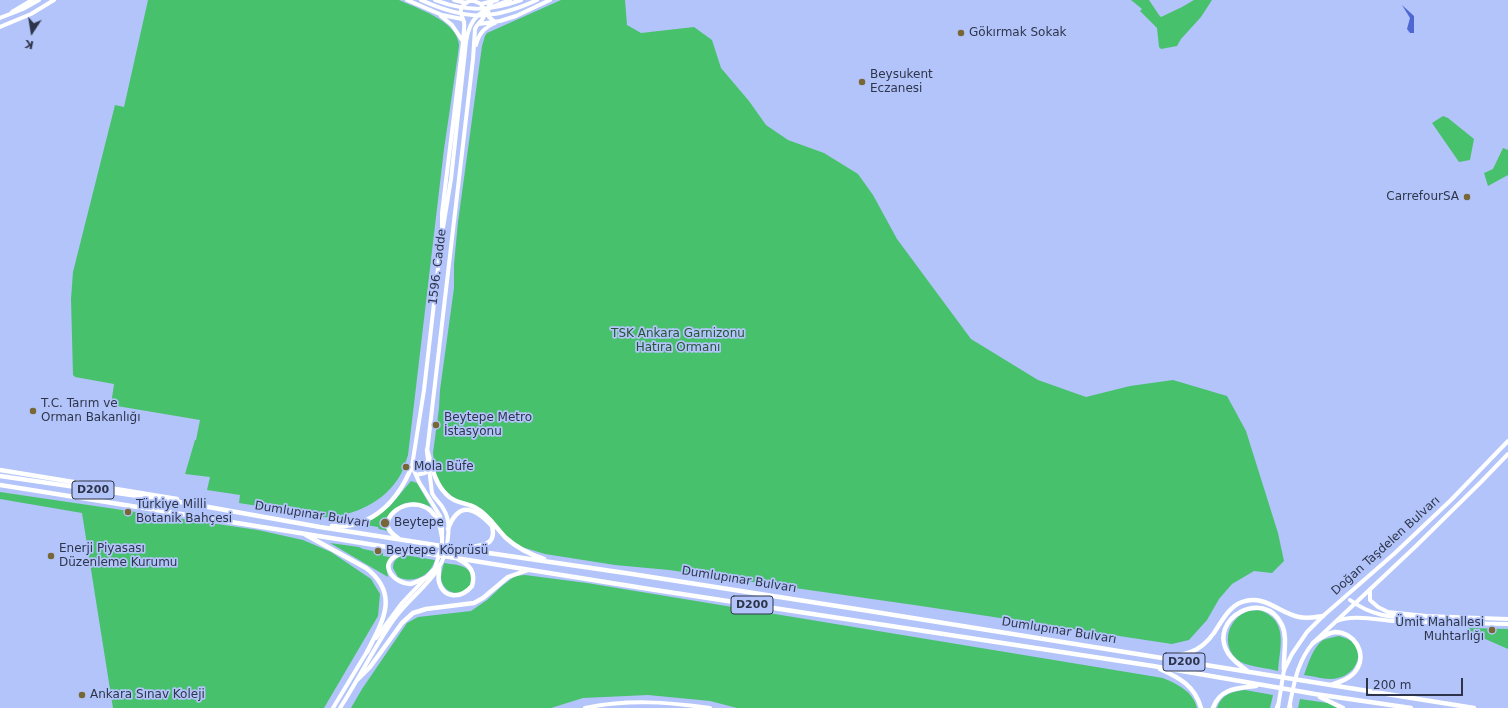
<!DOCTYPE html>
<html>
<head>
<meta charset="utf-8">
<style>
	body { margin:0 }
	#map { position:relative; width:1508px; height:708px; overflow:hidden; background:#b2c4fa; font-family:"DejaVu Sans",sans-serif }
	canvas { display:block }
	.north { position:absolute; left:12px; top:12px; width:40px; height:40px; -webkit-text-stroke:3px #b2c4fa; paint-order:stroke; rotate:192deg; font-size:11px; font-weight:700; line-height:16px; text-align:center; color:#2e354a }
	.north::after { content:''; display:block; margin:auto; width:14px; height:18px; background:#2e354a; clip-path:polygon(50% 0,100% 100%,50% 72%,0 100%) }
	.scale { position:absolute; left:1366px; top:678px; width:97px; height:18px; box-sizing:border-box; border:2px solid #2e354a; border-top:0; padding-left:5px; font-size:12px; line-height:14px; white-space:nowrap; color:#2e354a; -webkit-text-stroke:3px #b2c4fa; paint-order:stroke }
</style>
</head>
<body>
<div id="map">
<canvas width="1508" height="708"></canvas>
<div class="north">K</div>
<div class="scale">200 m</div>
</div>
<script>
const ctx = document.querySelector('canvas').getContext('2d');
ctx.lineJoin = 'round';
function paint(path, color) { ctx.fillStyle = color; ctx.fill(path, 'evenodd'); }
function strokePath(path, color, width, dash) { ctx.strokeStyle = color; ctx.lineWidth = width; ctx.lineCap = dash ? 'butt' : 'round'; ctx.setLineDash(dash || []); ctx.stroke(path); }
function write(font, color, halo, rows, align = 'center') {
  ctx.font = font + ' "DejaVu Sans",sans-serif'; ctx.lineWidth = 3.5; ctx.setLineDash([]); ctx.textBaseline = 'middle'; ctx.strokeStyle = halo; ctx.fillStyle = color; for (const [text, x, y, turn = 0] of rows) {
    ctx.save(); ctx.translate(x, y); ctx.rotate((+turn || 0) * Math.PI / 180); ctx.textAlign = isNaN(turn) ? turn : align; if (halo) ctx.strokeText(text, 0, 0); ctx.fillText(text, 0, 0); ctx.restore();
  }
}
paint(new Path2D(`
	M148,0H399C416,8 458,21 459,45C459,48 458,51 458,54L444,149L408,455C405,464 402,475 395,483C381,502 356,514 332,517C319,518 305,514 292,512L293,507L278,505L277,509L239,503L240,495L207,490L210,477L185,474L195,440H196L200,420L111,405L114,384L75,377L73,375L71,299L73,272L115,105L124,107Z
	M561,0H625L627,25L641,33L694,27L712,40L721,68L749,101L766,125L788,140L824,153L858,174L873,195L897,239L971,339L1038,380L1086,397L1130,386L1173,380L1227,396L1246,431L1278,533L1284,561L1272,573L1254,571L1232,584L1219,599L1207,620L1189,640L1172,644L921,606L669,570L615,565L545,554L515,545L483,510L472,504L455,499L442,488L436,476L433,453L439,408L440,390L454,288V264L458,222L482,46L485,36L487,33Z
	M1131,0H1149L1159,15L1161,17L1182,7L1194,0H1212L1201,17L1181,39L1177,46L1161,49L1159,47L1157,28L1140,11L1142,9Z
	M1443,116L1448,118L1474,139L1470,160L1459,162L1432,123Z
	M1503,148L1508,150V175L1488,186L1484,173L1493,169Z
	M411,481L417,483L431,507C424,504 414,501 406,503C399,504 387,516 386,522C385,526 387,528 388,531L379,529L378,527L366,525V523L390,506Z
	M0,492L258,530L303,540L331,552L371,579L380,594L378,616L324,708H113L82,513L0,499Z
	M330,543L359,547L363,549L383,553V556L390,557L386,566L388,577Z
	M404,555L435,560C430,576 414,584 398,577L393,568C393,561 397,557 404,555Z
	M444,563C456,565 466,564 472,575C471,580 471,587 467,590C456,597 442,591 441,578C441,573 443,567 444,563Z
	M525,575L587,583L1163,678C1177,684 1193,691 1197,708H737L710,701L648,695L583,698L551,708H351L362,689L407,623L418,617L471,611L487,600L502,586L515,576Z
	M1259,610C1289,620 1280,646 1278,671C1268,668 1250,667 1241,662C1221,650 1225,621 1246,612C1250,610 1255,611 1259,610Z
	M1469,628L1508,629V649L1467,631Z
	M1339,636C1342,637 1345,638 1348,639C1367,650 1357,674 1338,678C1328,681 1314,676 1304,675C1308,664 1313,647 1323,640C1328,638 1334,637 1339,636Z
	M1245,690L1273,695L1270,708H1217C1221,695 1232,691 1245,690Z
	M1300,699L1328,703L1337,708H1298Z`), '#48c16c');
paint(new Path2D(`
	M1402,5L1414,16V33H1410L1407,29L1410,18Z`), '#4e67d3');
strokePath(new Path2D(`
	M407,0L442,15L462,19
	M421,0C465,20 492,21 537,0
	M435,0C466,12 490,11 521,0
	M454,0L466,3
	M492,2C487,6 488,11 489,17L495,22
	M481,4L497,0
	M12,12L32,0
	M441,16L452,25L462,40
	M0,18L23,9L39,0
	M479,24L500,21L516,16L550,0
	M0,27L31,14L54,0
	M476,45C479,33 484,28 495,23
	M442,230V213L463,42C463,36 465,28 464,22C460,11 458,8 469,1
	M413,464L421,462L428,464
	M416,475L425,473L428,470
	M1370,591V600L1378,607L1388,612L1426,616L1508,619
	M1350,600C1373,617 1392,617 1420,619L1424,621
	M1337,621C1352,614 1379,620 1395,621C1433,623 1470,623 1508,624
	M376,638L402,603L435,568L442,545V525L440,516L419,482L412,466L424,390L442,234L451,179L466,42C470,12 486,9 510,0
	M1278,707L1284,670L1292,654L1307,632L1323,616L1395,553L1451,500L1508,441
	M333,708L368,650
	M340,708C359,679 374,647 394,619C415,590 446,576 448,537C449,528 449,518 444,510C441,503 435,500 432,493L427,452L473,59L475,29C477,23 484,21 485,13L481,4L474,1H469
	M585,708C627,699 668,702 710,708
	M1289,708C1294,684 1297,662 1313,643L1415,547L1481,482L1508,454`), '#fff', 4);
strokePath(new Path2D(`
	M427,450C432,466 434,482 446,494C455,504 466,502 476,508C489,515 496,528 506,538C517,548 529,554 544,559
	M0,470L177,499
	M0,476L186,503L320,527L448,547L632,574L869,611L1474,708
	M0,485L649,589L1153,666L1315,694L1411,708
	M332,526C372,529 398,501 412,466
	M448,529C459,500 475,508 492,526C497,546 482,545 467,548
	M306,535L366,568C400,594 383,621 367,652
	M398,538C394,535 389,532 388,527C383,506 436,485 442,537
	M412,552C407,553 399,553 394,557C379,568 397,584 410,584C416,583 422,579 428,577
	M439,568C439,573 438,578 439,582C444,600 462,598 472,586C476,572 470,565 458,559
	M1313,643C1320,638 1327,633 1335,632C1354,632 1367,653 1357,669C1352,678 1340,682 1331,685
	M1164,657C1191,656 1206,648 1219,625C1225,616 1231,606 1242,602C1265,594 1279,613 1299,617C1307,619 1316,617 1323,616
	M1160,669C1180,678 1195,686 1201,708
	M1249,672C1242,667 1233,661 1228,653C1207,619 1264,587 1282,625C1288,638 1283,656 1284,670
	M358,679L370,667L402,623L413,613L426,609L474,603L483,598L508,577L528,570
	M1320,697L1343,708
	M1290,706V708
	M1213,708C1220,688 1238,688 1256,686
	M1277,708L1278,705`), '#fff', 4.5);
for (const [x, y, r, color] of [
	[961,33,4,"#786634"],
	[862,82,4,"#786634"],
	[1467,197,4,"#786634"],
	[33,411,4,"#786634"],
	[436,425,4,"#786634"],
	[406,467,4,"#786634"],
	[128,512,4,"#786634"],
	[385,523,5,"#786634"],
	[378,551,4,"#786634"],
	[51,556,4,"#786634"],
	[1492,630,4,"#786634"],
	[82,695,4,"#786634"]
]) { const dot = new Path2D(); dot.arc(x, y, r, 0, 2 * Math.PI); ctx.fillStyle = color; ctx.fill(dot); strokePath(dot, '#b2c4fa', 1.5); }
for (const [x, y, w] of [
	[93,490,42],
	[752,605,42],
	[1184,662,42]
]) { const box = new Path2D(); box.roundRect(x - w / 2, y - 9, w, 18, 3); ctx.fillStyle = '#b2c4fa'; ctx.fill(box); strokePath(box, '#2e354a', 1); }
write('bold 11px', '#2e354a', null, [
	["D200",93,490],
	["D200",752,605],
	["D200",1184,662]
]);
write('12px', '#2e354a', '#b2c4fa', [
	["Gökırmak Sokak",969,33],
	["Beysukent",870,75],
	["Eczanesi",870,89],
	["CarrefourSA",1459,197,"right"],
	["T.C. Tarım ve",41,404],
	["Orman Bakanlığı",41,418],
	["Beytepe Metro",444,418],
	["İstasyonu",444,432],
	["Mola Büfe",414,467],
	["Türkiye Milli",136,505],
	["Botanik Bahçesi",136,519],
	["Beytepe",394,523],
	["Enerji Piyasası",59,549],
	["Düzenleme Kurumu",59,563],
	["Beytepe Köprüsü",386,551],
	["Ümit Mahallesi",1484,623,"right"],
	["Muhtarlığı",1484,637,"right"],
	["Ankara Sınav Koleji",90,695]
], 'left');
write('12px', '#2e354a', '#b2c4fa', [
	["1596. Cadde",438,267,-83],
	["Dumlupınar Bulvarı",312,515,9],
	["Doğan Taşdelen Bulvarı",1386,546,-42],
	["Dumlupınar Bulvarı",739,580,9],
	["Dumlupınar Bulvarı",1059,631,9]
]);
write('12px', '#255532', '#b2c4fa', [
	["TSK Ankara Garnizonu",678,334],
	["Hatıra Ormanı",678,348]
]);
</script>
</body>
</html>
